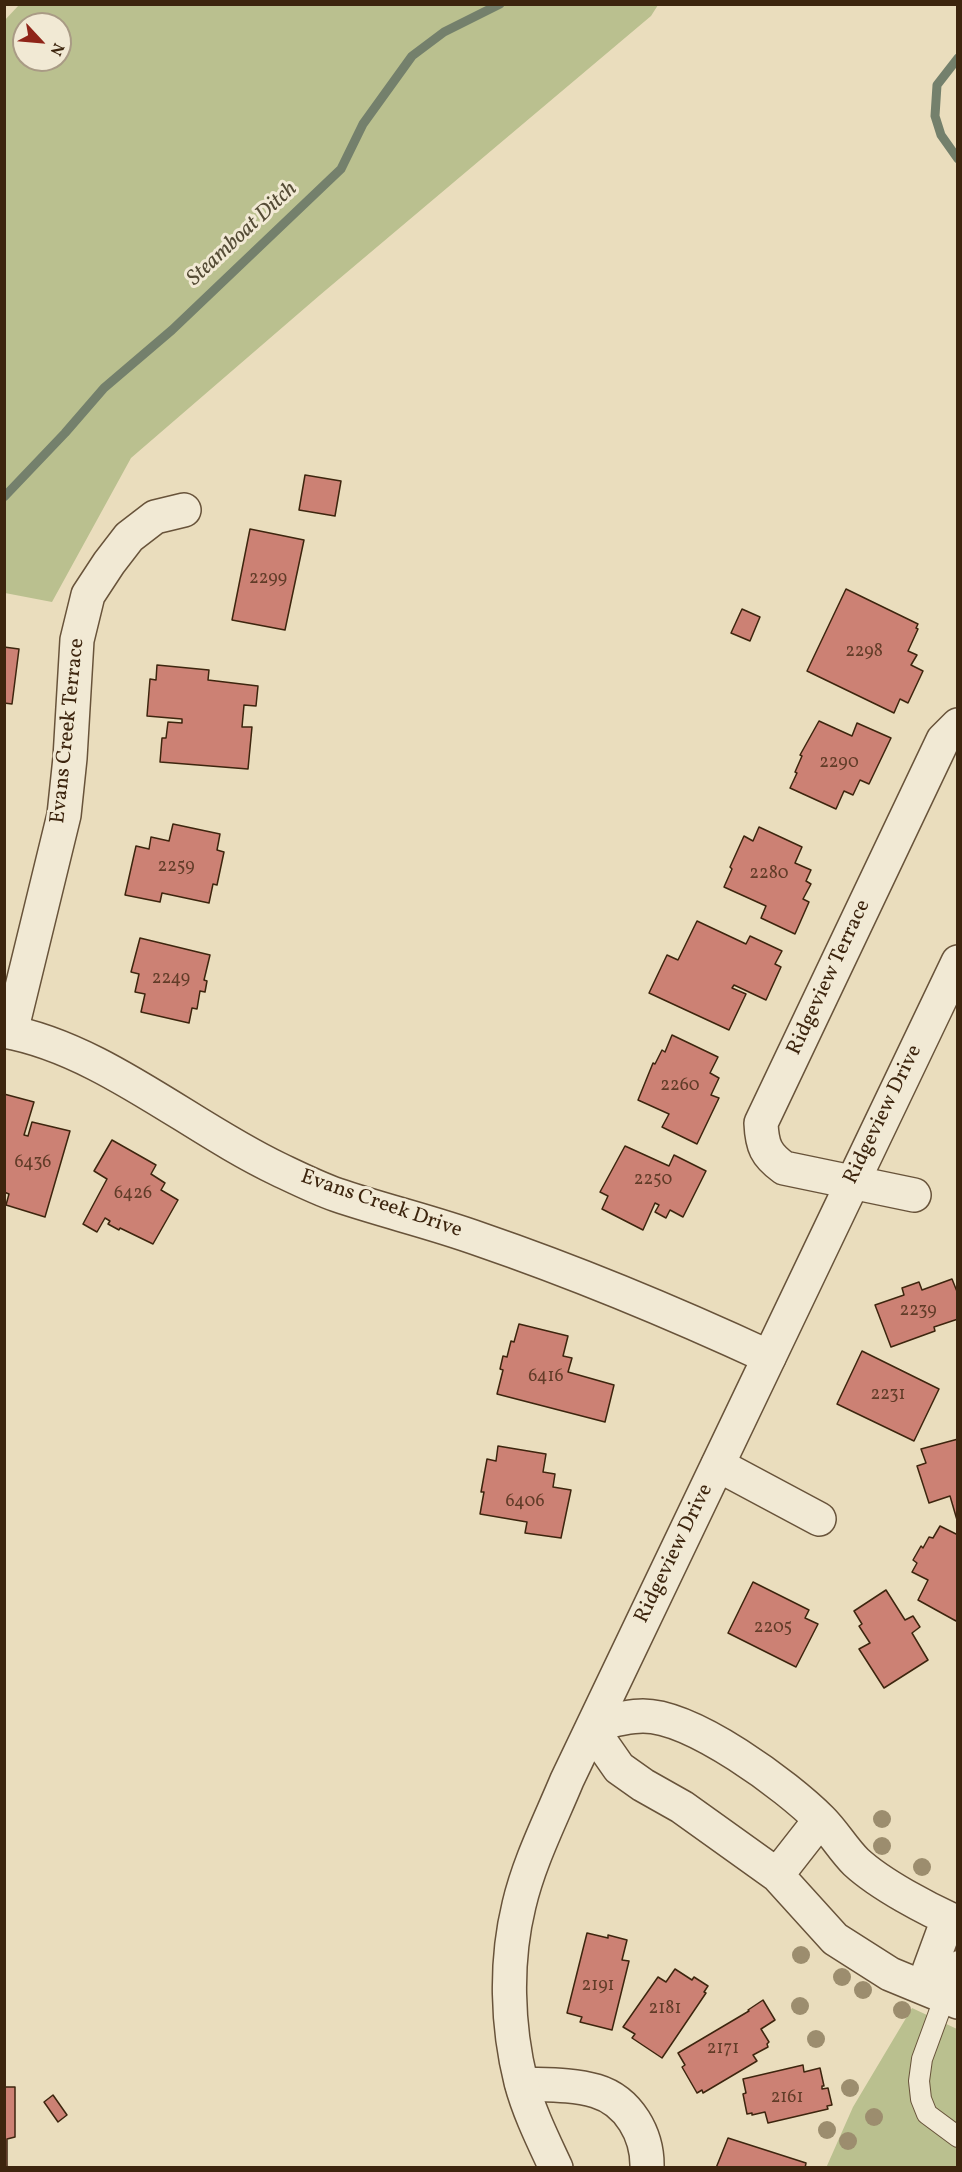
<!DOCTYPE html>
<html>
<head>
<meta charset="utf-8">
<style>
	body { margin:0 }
	#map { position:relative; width:962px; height:2172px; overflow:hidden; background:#eaddbd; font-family:Vollkorn,serif }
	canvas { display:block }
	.frame { position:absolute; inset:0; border:6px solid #3d250e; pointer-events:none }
	.north { position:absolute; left:12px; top:12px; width:60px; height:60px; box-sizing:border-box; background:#f1e9d4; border:2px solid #a99b85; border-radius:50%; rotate:116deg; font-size:16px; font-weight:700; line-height:24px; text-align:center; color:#3d250e }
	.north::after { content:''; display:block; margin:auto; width:21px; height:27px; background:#8f2418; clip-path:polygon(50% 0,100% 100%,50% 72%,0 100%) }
</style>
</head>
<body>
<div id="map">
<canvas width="962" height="2172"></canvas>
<div class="frame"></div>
<div class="north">N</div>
</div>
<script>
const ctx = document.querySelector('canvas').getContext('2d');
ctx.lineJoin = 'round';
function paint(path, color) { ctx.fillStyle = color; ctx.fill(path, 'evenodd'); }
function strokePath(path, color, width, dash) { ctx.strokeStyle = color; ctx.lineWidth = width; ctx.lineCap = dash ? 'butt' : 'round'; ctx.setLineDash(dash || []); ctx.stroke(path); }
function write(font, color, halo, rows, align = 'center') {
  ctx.font = font + ' Vollkorn,serif'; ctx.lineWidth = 6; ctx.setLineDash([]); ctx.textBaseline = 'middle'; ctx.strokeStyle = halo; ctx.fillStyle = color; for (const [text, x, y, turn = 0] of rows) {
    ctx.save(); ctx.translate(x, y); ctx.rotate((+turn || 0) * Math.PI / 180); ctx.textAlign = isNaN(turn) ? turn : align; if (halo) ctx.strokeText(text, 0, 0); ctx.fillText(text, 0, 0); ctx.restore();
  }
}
paint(new Path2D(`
	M19,5L658,4V5L651,16L320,295L131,458L52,602L5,593L4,21ZM24,24H60V60H24Z
	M912,2008L957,2029V2167L826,2168L853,2107Z`), '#bac08f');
strokePath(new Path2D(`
	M958,58L937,85L935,116L941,135L958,159
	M4,497L65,433L104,388L172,330L341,169L363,124L412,56L444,32L500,4`), '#74806c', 9);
const building = new Path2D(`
	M305,475L341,481L335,516L299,510Z
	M250,529L304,540L285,630L232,620Z
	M846,589L918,624L916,628L918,629L908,651L917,655L911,665L923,671L908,703L900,699L894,713L807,671Z
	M742,609L760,617L750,641L731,633Z
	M4,647L19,649L12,704L4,703Z
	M157,665L209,670L208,680L258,686L256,706L244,705L242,727H252L248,769L160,762L162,738H166L168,722L182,723V719L147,716L150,679L156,680Z
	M819,721L852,736L857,723L891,738L869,784L860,780L853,795L844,791L836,809L790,788L797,773L795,772L802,756L800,755Z
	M173,824L220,834L217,850L224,852L217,885L213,884L209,903L162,893L160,902L125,895L136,846L149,849L151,837L169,841Z
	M759,827L802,847L795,863L811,870L806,881L811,884L803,899L809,902L795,934L761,918L766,906L724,887L732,869L730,867L744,836L753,841Z
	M697,921L746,944L750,936L782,951L775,964L781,967L766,1000L734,985L732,988L746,994L729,1030L649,993L667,955L678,960Z
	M140,938L210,955L204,980L207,981L205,992L200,991L197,1009L192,1008L189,1023L141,1012L145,994L135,992L139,974L131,972Z
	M672,1035L718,1057L710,1073L719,1078L711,1095L719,1098L697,1144L662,1127L669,1114L638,1100L653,1063L655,1064L662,1050L665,1052Z
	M4,1094L34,1102L24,1135L28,1136L32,1122L70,1131L45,1217L6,1205L9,1194L4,1192Z
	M112,1140L156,1165L151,1174L165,1183L161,1190L178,1200L153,1244L120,1228L119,1230L108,1224L110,1221L105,1218L97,1232L83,1224L107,1179L94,1171Z
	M625,1146L669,1166L674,1155L706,1171L683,1217L670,1210L666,1218L655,1212L659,1205L655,1203L643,1230L602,1209L608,1196L600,1192Z
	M952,1279L958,1294V1319L934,1327L935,1331L891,1347L875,1305L904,1295L902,1288L919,1282L922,1290Z
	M519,1324L568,1336L563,1356L572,1358L568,1372L614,1385L605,1422L497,1394L503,1370L500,1369L503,1356L507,1357L511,1341L514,1342Z
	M862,1351L939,1389L914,1441L837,1404Z
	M958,1439V1519L957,1520L950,1496L929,1503L917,1466L926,1463L921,1449Z
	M498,1446L546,1454L543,1472L555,1474L553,1487L571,1490L561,1538L525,1533L527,1522L480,1514L484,1492H481L487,1459L496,1461Z
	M940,1526L958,1535V1617L956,1621L918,1600L928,1580L912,1572L917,1563L913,1560L921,1546L923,1548L929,1537L933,1538Z
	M753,1582L809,1610L805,1618L818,1624L796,1667L728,1633Z
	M886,1590L905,1620L913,1616L920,1627L912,1633L928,1660L884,1688L859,1649L870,1643L859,1626L862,1624L854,1611Z
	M587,1933L608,1938V1935L627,1940L622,1960L629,1961L612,2030L580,2022L582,2017L567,2013Z
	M675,1969L692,1980L694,1977L708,1986L704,1992L706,1993L662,2058L632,2038L635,2034L623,2027L658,1977L666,1982Z
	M763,2000L775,2020L761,2029L769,2042L767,2044L768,2047L753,2055L757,2061L703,2093L702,2090L697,2093L682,2067L685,2065L678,2053L749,2011L748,2010Z
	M803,2065L804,2072L820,2068L824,2086H822V2089L828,2088L832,2105L827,2106L828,2109L768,2123L765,2112L752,2115V2113L747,2114L743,2094L746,2093L743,2079Z
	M4,2087H15V2137L7,2139V2168H4Z
	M53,2095L67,2115L58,2122L44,2102Z
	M728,2138L806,2163L805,2168H716Z`);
paint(building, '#cc8174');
strokePath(building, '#3d250e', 1.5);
const service = new Path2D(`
	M958,1961L922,2059L919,2081L921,2099L927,2114L958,2137`);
const minor = new Path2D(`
	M4,1031C101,1048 191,1128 278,1169C297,1178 317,1188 337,1195C384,1211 432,1222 479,1239C578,1273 674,1313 769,1357
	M11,1032L64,815L70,758L77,640L88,595L109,563L129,537L155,517L184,510
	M914,1195L784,1168C766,1155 762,1146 761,1123L943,740L958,725
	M718,1465L819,1519
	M777,1875L820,1820
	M958,1923C927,1909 881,1885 856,1862C843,1849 834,1833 821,1820C786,1785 693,1716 643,1716C627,1716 609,1721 594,1725L603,1745L619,1768L643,1785L682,1807L777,1875L835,1939L890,1974L958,2002
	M923,1987L948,1919
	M522,2084C546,2085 573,2084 596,2091C629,2101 648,2135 647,2168`);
const tertiary = new Path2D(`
	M556,2168C543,2140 529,2112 521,2082C507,2026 505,1962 519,1905C529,1862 550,1821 567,1780L958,962`);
strokePath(service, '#68533a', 22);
strokePath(minor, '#68533a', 36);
strokePath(tertiary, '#68533a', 36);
strokePath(service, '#f1e9d4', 20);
strokePath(minor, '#f1e9d4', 33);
strokePath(tertiary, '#f1e9d4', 33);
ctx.fillStyle = '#9c8d6e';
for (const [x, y] of [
	[882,1819],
	[882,1846],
	[922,1867],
	[801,1955],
	[842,1977],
	[863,1990],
	[800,2006],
	[902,2010],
	[816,2039],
	[850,2088],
	[874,2117],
	[827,2130],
	[848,2141]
]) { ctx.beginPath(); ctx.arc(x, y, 9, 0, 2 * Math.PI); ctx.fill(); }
write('18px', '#613c28', null, [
	["2299",268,580],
	["2298",864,653],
	["2290",839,764],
	["2259",176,868],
	["2280",769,875],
	["2249",171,980],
	["2260",680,1087],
	["6436",33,1164],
	["2250",653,1181],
	["6426",133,1195],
	["2239",918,1312],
	["6416",546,1378],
	["2231",888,1396],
	["6406",525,1503],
	["2205",773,1629],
	["2191",598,1987],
	["2181",665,2010],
	["2171",723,2050],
	["2161",787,2099]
]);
write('21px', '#3d250e', '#f1e9d4', [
	["Evans Creek Terrace",69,731,-84],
	["Ridgeview Terrace",830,978,-65],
	["Ridgeview Drive",884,1115,-64],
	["Evans Creek Drive",381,1205,19],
	["Ridgeview Drive",675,1554,-64]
]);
write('italic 22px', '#544b35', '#f1e9d4', [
	["Steamboat Ditch",243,235,-43]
]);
</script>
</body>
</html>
